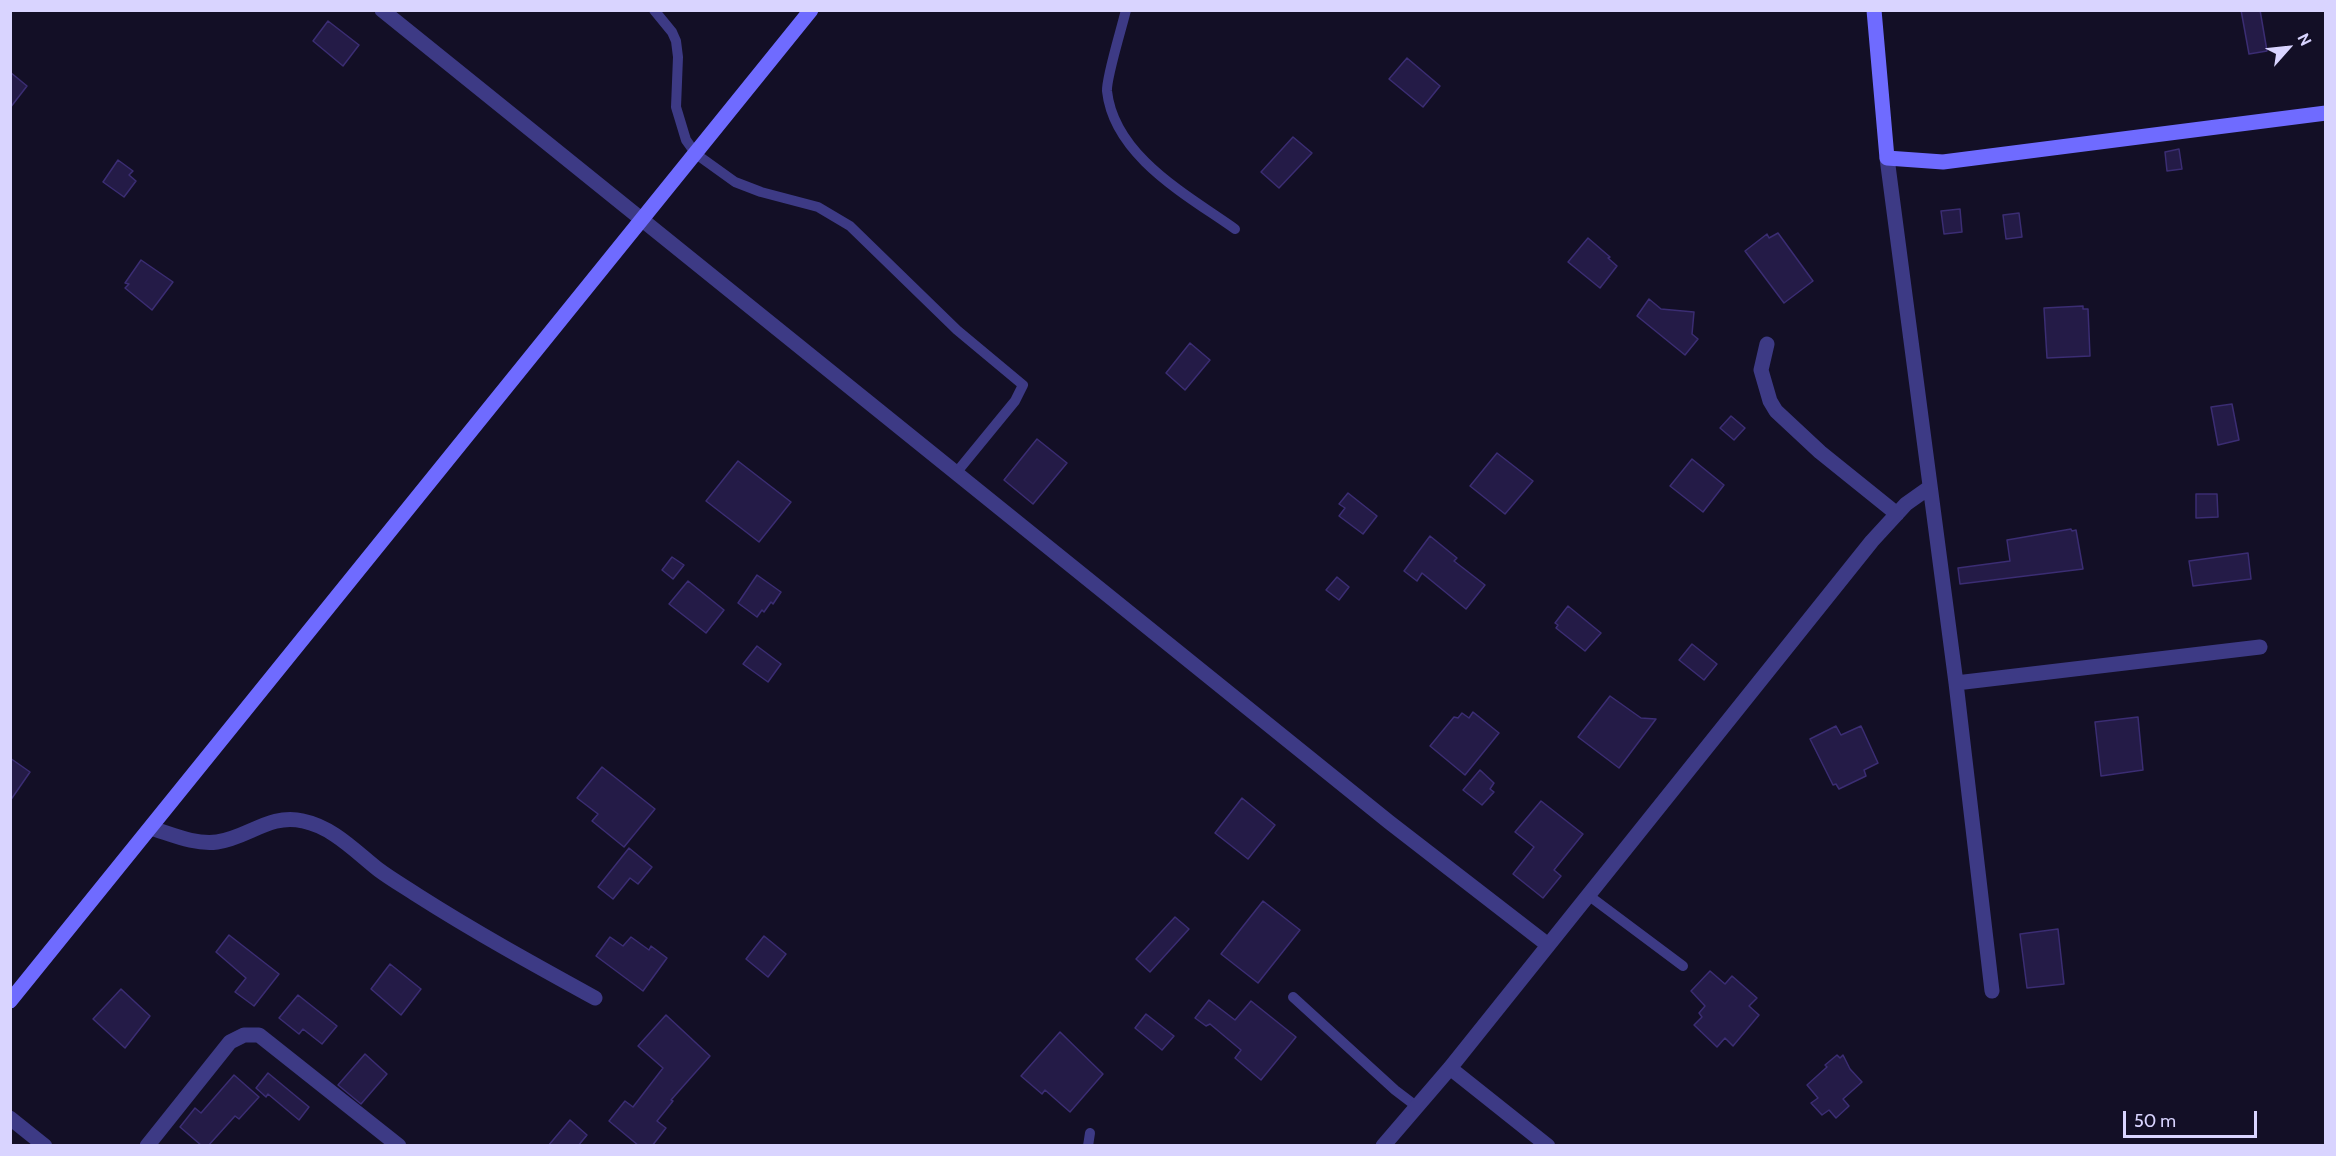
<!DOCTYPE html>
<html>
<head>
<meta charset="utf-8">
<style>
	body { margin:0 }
	#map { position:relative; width:2336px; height:1156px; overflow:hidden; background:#130f26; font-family:Cabin,sans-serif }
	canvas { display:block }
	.frame { position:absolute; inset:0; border:12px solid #d9d4ff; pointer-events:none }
	.north { position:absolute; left:2258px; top:18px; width:60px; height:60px; -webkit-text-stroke:4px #130f26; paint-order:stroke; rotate:63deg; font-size:16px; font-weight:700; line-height:24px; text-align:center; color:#d9d4ff }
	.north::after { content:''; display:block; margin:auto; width:21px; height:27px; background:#d9d4ff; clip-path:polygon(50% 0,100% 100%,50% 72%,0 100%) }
	.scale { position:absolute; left:2123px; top:1111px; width:134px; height:27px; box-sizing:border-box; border:3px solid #d9d4ff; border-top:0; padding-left:8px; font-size:18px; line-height:21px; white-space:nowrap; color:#d9d4ff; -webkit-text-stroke:4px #130f26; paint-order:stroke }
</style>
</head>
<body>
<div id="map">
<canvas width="2336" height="1156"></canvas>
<div class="frame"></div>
<div class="north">N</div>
<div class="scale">50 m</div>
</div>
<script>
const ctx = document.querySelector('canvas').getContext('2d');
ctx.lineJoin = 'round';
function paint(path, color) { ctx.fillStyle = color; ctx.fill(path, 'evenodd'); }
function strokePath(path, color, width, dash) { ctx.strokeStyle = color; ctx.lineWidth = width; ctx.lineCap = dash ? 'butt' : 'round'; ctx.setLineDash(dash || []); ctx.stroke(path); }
const building = new Path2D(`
	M2241,10H2260L2267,51L2249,54Z
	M328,21L359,45L343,66L313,41Z
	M1407,58L1440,86L1423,107L1389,79Z
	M10,72L27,86L10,108Z
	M1293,137L1312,153L1279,188L1261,172Z
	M2179,149L2182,169L2167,171L2165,152Z
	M118,160L133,171L129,175L136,181L124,197L103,182Z
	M1960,209L1962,232L1944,234L1941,211Z
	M2019,213L2022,237L2006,239L2003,215Z
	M1778,233L1813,281L1784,303L1745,251L1767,234L1769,238Z
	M1588,238L1610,257L1608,258L1617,266L1600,288L1568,262Z
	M141,260L173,282L152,310L125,288L129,284L125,283Z
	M1649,299L1661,309L1694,312L1692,334L1698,339L1685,355L1637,316Z
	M2083,306V309H2088L2090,356L2047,358L2044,308Z
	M1190,343L1210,360L1185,390L1166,373Z
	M2232,404L2239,440L2218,445L2211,407Z
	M1731,416L1745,428L1734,440L1720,428Z
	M1037,439L1067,463L1033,504L1004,480Z
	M1497,453L1533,481L1505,514L1470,486Z
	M1692,459L1724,485L1703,512L1670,486Z
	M738,461L791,502L759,542L706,501Z
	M1348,493L1377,516L1363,534L1339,516L1345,508L1339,504Z
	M2196,494H2217L2218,517L2196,518Z
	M2071,529L2072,531L2076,530L2083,569L1960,584L1958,568L2010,561L2007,540Z
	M1430,536L1457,558L1454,561L1485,585L1466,609L1422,573L1417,581L1404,571Z
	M2248,553L2251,579L2193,586L2189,561Z
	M672,557L684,565L673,579L662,570Z
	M757,575L781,592L773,604L771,602L764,612L762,610L757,617L738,603Z
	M1337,577L1349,587L1339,600L1326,590Z
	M688,581L724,610L706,633L669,604Z
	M1568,606L1601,633L1585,651L1556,628L1558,625L1555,623Z
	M1692,644L1717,664L1704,680L1679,660Z
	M757,646L781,664L768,682L743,664Z
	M1610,696L1641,718L1656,719L1619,768L1578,737Z
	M1473,712L1499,733L1465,775L1430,746L1454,717L1458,718L1462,713L1469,718Z
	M2138,717L2143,770L2101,776L2095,722Z
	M1836,726L1841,735L1861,726L1878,763L1864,770L1866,776L1839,789L1836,784L1833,785L1810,739Z
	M10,758L30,772L10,801Z
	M602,767L655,809L624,847L592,821L598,814L577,798Z
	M1480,770L1494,783L1490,789L1494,792L1482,805L1463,790Z
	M1242,798L1275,825L1248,859L1215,833Z
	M1541,801L1583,834L1554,870L1561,876L1543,898L1513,874L1534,847L1515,832Z
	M629,848L652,867L638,884L630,878L613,899L598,887Z
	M1263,901L1300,930L1258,983L1221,954Z
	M1175,917L1189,929L1150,972L1136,959Z
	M2058,929L2064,984L2027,988L2020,934Z
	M229,935L279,974L254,1006L235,992L246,978L216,952Z
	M764,936L786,954L768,977L746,959Z
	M610,937L623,946L631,937L649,950L651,946L667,958L643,991L596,956Z
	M390,964L421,989L401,1015L371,989Z
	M1710,971L1725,984L1732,976L1757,998L1749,1006L1759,1015L1733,1046L1725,1038L1717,1047L1694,1025L1702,1017L1699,1013L1705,1006L1691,991Z
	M121,989L150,1016L125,1048L93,1019Z
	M298,995L337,1026L322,1044L303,1029L299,1034L279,1018Z
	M1209,1000L1235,1020L1251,1001L1296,1037L1261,1080L1235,1058L1241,1050L1210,1024L1206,1026L1195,1018Z
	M1146,1014L1174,1036L1162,1050L1135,1028Z
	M666,1015L710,1056L671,1100L673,1101L657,1121L666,1128L652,1146H639L609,1121L625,1101L633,1107L663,1068L638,1046Z
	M1060,1032L1103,1074L1070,1112L1045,1090L1042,1094L1021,1076Z
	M365,1054L387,1074L361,1104L338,1085Z
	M1837,1055L1840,1058L1843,1055L1850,1069L1862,1082L1843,1099L1849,1106L1836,1118L1829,1110L1822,1115L1811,1103L1818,1098L1807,1085L1827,1067L1825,1065Z
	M268,1073L309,1107L299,1120L268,1094L266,1097L256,1088Z
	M234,1075L259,1097L239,1119L235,1116L208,1146H202L180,1127L195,1108L201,1113Z
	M570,1120L587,1135L578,1146H548Z`);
paint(building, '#241b47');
strokePath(building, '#3b2d73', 1.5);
strokePath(new Path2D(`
	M654,10L672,32L676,41L678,57L676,107L686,140L696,154L735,182L761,192L818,207L850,226L957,330L1023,385L1015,401L956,473
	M1126,10C1122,27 1106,78 1107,91C1114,156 1187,195 1235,229
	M1588,895L1683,966
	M1293,997L1395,1090L1416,1106
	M1088,1146L1090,1133`), '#3d3a85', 10);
strokePath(new Path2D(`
	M382,10L1389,822L1548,945
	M1887,158L1956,683L1992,991
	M1767,344L1761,370L1770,401L1776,411L1820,452L1897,514
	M1956,683L2260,647
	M151,828C171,834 195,845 217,842C248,838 270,813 303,821C333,827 356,852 379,870C391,879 405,887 417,895C475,932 535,965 595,998
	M1450,1068L1548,1146
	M10,1118L45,1146
	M147,1146L230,1042L244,1035H259L399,1146
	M1383,1146L1450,1068L1872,541L1906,504L1930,487`), '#3d3a85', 15);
strokePath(new Path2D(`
	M1874,10L1887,158L1943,162L2326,113
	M10,1001L811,10`), '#6f6bff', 15);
</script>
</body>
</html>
